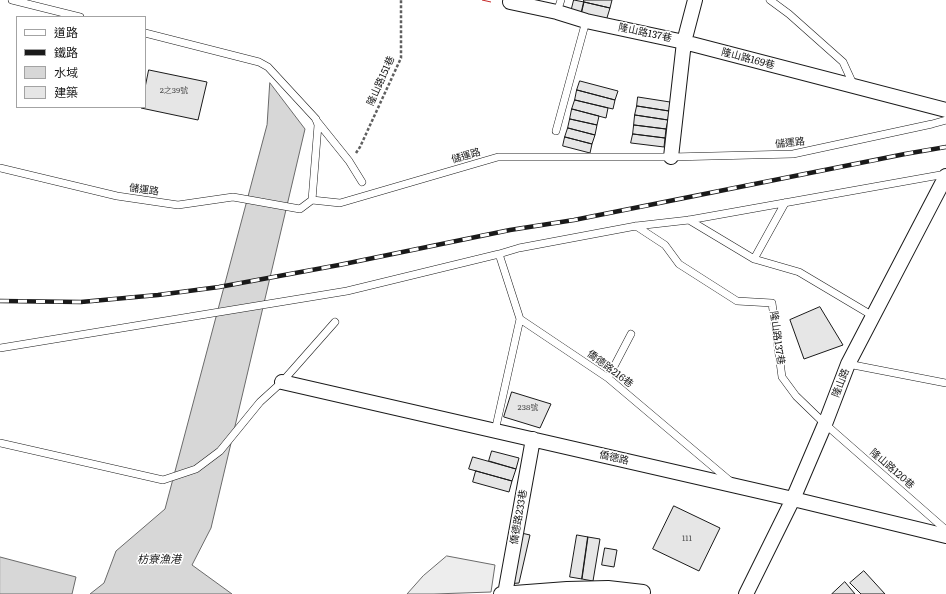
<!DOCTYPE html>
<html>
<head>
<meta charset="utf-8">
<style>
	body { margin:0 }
	#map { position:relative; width:946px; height:594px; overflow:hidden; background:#fff; font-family:Literata,"Noto Sans TC",serif }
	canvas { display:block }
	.legend { position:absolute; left:16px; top:16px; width:130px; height:92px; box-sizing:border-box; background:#fff; border:1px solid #a3a3a3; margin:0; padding:5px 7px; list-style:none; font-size:12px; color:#1a1a1a }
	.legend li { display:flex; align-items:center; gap:8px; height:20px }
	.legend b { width:20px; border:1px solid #a3a3a3 }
</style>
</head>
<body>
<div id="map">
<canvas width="946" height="594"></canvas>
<ul class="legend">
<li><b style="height:5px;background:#fff"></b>道路</li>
<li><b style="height:5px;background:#1a1a1a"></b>鐵路</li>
<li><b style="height:11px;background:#d7d7d7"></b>水域</li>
<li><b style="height:11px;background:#e6e6e6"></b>建築</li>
</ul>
</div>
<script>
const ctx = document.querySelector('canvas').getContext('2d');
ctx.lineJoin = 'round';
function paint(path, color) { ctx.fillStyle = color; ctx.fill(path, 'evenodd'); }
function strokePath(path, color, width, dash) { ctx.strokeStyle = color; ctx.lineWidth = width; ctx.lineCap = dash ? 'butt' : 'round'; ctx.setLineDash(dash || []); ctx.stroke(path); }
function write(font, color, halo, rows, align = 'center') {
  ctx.font = font + ' Literata,"Noto Sans TC",serif'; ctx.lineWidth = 3; ctx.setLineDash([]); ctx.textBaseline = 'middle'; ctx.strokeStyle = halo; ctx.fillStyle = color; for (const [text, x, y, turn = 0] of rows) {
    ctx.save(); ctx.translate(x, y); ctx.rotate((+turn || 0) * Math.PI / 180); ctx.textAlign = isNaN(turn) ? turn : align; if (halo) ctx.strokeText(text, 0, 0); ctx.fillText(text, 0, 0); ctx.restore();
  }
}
const built = new Path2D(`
	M447,556L495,565L491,592L434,594H407L423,576Z`);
paint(built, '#ededed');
strokePath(built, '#6a6a6a', 1);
const water = new Path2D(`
	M270,83L305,129L211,528L192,565L232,594H90L104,583L116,551L165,509L267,125Z
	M0,557L76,577L72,594H0Z`);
paint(water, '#d7d7d7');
strokePath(water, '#6a6a6a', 1);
const building = new Path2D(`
	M574,0L584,2L581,15L571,12Z
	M584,0H612L610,8L584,2Z
	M584,2L610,8L606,21L581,15Z
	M149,70L207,82L198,120L141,108V107H145V88Z
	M580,81L618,91L615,100L577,90Z
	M577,90L615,100L613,109L575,100Z
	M638,97L670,102L669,111L637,106Z
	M575,100L608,108L606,118L572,109Z
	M637,106L669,111L668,120L635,115Z
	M572,109L599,116L597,125L570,119Z
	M635,115L668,120L666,129L634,125Z
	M570,119L597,125L595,135L568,128Z
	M634,125L666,129L665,138L633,134Z
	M568,128L595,135L592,144L565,137Z
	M633,134L665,138L664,147L631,143Z
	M565,137L592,144L590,153L563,146Z
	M820,307L843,345L804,359L790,320Z
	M512,392L551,404L540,428L504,417Z
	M492,451L519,458L516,469L489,461Z
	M473,457L516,469L512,481L469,469Z
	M476,471L512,481L509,492L473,482Z
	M674,506L720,528L699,571L653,549Z
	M517,532L530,535L519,583L505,584Z
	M577,535L588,537L582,579L570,577Z
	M588,537L600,539L593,581L582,579Z
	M605,548L617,550L614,567L602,565Z
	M864,571L885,594H861L850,583Z
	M845,582L855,594H832Z`);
paint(building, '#e6e6e6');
strokePath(building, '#1a1a1a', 1);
const lane = new Path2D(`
	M12,0L80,17
	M770,0L789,14L843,62L854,86
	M557,12L561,0
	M145,33L259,62L268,67L316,119L318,125L312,200
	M316,120L349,161L362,182
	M556,131L586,21
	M0,168L117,196L178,205L233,197L300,209L312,200L340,203L498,157H671L793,154L932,124L946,120
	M689,220L754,259L799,272L873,316
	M636,226L665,245L679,264L737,301L772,303L782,377L796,396L825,424L946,530
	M499,254L520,319L608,378L730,481
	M754,259L785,203
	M0,348L347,291L499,254L519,248L636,226L689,220L946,174
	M848,364L946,383
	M608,378L631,334
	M495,431L520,319
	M0,443L163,480L196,469L220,451L260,402L282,382L335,322`);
const street = new Path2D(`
	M510,2L557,12L586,21L684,42L946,110
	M671,157L684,42L695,0
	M282,382L793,499L946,536
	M501,594L567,589L608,588L643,592
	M505,594L533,439
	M746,594L793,499L825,424L848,364L946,176`);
strokePath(lane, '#1a1a1a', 8);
strokePath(street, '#1a1a1a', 16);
strokePath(new Path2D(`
	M356,153L360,147L401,58V0`), '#5f5f5f', 2.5, [3, 2]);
strokePath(lane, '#fff', 7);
strokePath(street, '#fff', 14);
const rail = new Path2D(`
	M0,301L81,302L158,295L219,287L339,265L510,230L574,220L905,154L946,147`);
strokePath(rail, '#1a1a1a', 4.5);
strokePath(rail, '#fff', 3, [9]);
strokePath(new Path2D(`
	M482,0L491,2`), '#c62828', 1, [14, 3, 2, 3]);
write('8px', '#4d4d4d', null, [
	["2之39號",174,91],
	["238號",528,408],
	["111",687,539]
]);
write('10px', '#1a1a1a', '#fff', [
	["隆山路137巷",645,33,12],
	["隆山路169巷",748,59,15],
	["隆山路151巷",381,81,-66],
	["儲運路",790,143,-6],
	["儲運路",466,156,-16],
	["儲運路",144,190,8],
	["隆山路137巷",777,338,82],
	["僑德路216巷",610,369,37],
	["隆山路",841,383,-69],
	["僑德路",614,458,13],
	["隆山路120巷",892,469,41],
	["僑德路233巷",519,517,-80]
]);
write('italic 11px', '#1a1a1a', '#fff', [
	["枋寮漁港",159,560]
]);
</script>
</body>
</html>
